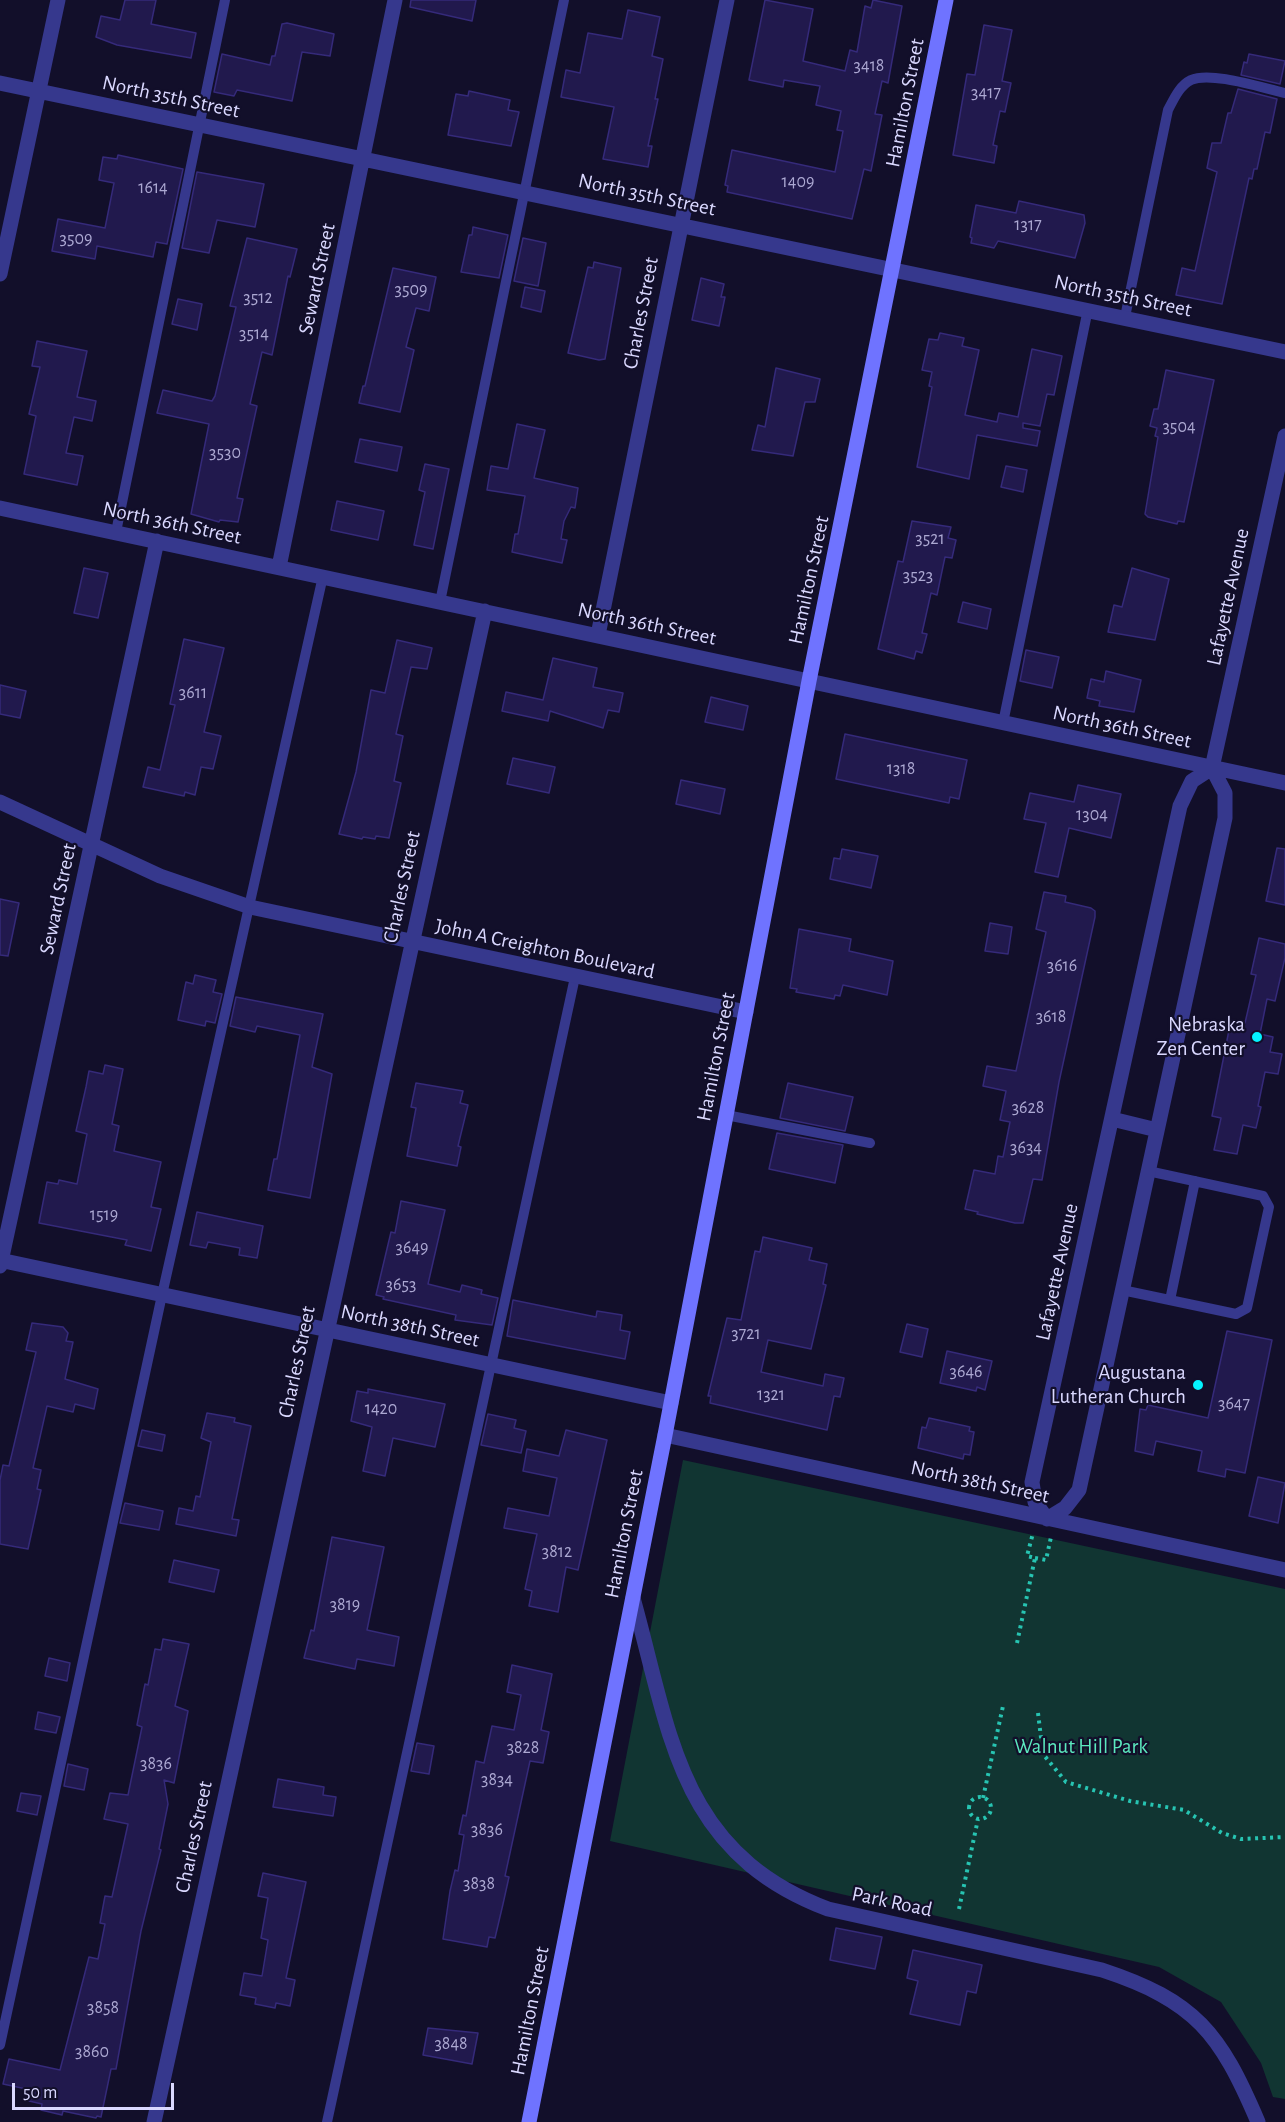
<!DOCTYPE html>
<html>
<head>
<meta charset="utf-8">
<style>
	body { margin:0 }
	#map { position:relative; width:1285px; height:2122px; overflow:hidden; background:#120f2a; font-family:"Alegreya Sans",sans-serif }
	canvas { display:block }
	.scale { position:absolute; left:12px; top:2083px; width:162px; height:27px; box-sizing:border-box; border:3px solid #dad8ff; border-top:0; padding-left:8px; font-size:18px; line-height:21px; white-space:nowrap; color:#dad8ff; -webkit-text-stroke:4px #120f2a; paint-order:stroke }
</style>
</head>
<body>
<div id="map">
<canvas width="1285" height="2122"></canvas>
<div class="scale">50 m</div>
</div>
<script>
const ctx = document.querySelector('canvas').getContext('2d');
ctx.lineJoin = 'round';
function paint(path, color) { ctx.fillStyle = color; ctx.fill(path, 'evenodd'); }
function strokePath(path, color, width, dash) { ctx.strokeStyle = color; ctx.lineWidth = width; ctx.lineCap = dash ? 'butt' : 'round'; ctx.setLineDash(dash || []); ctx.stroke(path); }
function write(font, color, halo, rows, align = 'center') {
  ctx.font = font + ' "Alegreya Sans",sans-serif'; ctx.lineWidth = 4.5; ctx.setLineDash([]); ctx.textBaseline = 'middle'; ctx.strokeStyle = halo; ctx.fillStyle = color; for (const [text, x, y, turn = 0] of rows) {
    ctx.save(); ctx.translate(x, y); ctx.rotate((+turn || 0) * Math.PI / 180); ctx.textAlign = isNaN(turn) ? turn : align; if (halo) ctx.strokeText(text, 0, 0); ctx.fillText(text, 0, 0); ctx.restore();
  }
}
paint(new Path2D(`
	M683,1460L1285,1589V2099L1273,2097L1261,2063L1221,2002L1159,1967L610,1841Z`), '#113532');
const building = new Path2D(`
	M125,0H156L151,24L196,33L191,58L117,45L96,37L101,16L120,20Z
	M411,0H476L472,21L410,7Z
	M765,0L813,9L803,61L845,71L850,50L857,52L865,6L871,8L873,0L902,6L888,83L882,81L875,114L882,115L871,171L864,169L852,219L727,192L728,186L725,185L732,150L835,172L843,131L837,130L841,111L816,105L820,86L784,80L783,87L749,80Z
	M628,10L660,17L652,56L663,59L655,99H658L648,146H652L648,167L603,159L614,107L561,97L566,70L580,73L588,33L622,39Z
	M287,23L334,34L330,56L302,52L292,101L237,90L234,96L214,92L222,54L270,65L272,56H275L282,24Z
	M984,25L1012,30L1002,81L1011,83L1005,112L1000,111L993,145L997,146L994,163L953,155L967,74L975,75Z
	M1249,54L1285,61L1280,84L1241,75L1244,62L1247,63Z
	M1238,89L1277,99L1270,133L1265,132L1257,169H1254L1252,179L1249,178L1222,304L1176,295L1182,268L1195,271L1217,172L1207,168L1212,143H1221L1228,113H1231Z
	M469,91L510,100L508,110L519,112L511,146L448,135L456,94L468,96Z
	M118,155L183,169L167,244L156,242L153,257L97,246L95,259L52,251L58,219L105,228L114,183L99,180L103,157L117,159Z
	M197,172L264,184L255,227L217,220L209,253L182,248Z
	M1019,201L1084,215L1085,223L1075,258L998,241L994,248L971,243L972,238L970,237L976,205L1016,213Z
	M473,227L508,235L499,278L461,272L469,235H472Z
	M247,238L297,249L290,277L288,276L272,355L262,352L250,404L257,406L237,498L243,499L238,522L220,520L219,522L191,514L209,424L157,413L163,390L212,401L215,396L236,307L230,306Z
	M523,238L546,243L538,286L514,281Z
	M594,262L621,268L605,359L599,360L568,353L588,267L593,268Z
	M393,268L436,277L429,311L416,308L406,347L414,350L400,412L359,403L363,386H365Z
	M701,278L724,284L721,297H725L719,326L692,320Z
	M525,287L545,291L541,312L521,307Z
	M178,299L202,304L197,330L172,324Z
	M940,333L964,338L962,346L979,350L965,415L997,422L999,413L1018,417L1032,349L1062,356L1054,395L1047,394L1040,426L1023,423V428L1040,431L1037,446L977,435L969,479L917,467L932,387L929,386L932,372L922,370L929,339L938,340Z
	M37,341L87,351L77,397L96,401L92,421L74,417L66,453L83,456L77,485L24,474L36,416L29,414L40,367L32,366Z
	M776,368L820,379L815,402H805L793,456L752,450L758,425L765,427Z
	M1166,370L1214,380L1184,522L1178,521L1177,524L1148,517L1145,514L1158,437L1155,436L1157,428L1150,426L1154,409H1158Z
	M517,424L545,430L534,478L578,488L575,508L571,507L564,521L561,539L567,540L562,563L512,552L515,534H518L525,496L487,490L491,466L508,469Z
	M360,439L402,447L397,471L355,462Z
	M425,464L449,469L433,549L414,545L425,492L419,490Z
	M1006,466L1027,470L1023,492L1001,487Z
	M337,501L384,511L378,540L331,530Z
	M912,521L951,527L948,538L956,540L952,558L945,557L937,595L931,593L922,633L927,634L922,653L916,651L914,659L878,649L898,561L903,562Z
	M84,568L108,573L98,618L74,613Z
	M1132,568L1169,579L1155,640L1108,632L1114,605L1122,607Z
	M963,602L991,609L987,629L958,622Z
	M184,639L224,648L204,732L221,736L213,769L201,767L195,795L185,792L184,796L143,787L148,767L160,770L175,705L170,704Z
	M397,640L432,648L427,669L411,667L396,734L403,736L394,781L401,783L389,838L376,836L375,839L363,837L362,839L339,834L356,772L371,690L385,693Z
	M1026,650L1059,657L1052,688L1020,681Z
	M553,658L597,668L593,687L623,693L619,712L608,710L603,728L550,711L548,721L502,711L506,692L543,700Z
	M1106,671L1141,680L1134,712L1099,706L1100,701L1087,698L1091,679L1104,682Z
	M0,685L26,691L20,718L0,714Z
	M711,697L748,706L743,730L705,722Z
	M845,734L967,760L959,799L950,797L949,803L836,779Z
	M513,758L555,767L549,793L507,784Z
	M681,780L725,789L720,814L676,804Z
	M1078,785L1121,794L1111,838L1069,828L1058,877L1035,872L1046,823L1024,819L1030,793L1074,802Z
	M1277,848L1285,849V905L1266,901Z
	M842,849L878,856L871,888L830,879L834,858L840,859Z
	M1044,892L1066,896L1065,902L1091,908L1095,911V917L1059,1082L1042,1180L1033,1179L1023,1223H1015L977,1214L978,1212L965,1209L974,1170L995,1174L998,1156L1003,1157L1010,1122L1000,1120L1006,1091L983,1086L987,1066L1016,1071L1046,932L1036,929Z
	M0,899L19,903L8,956L0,955Z
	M990,923L1012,927L1008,954L985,951Z
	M799,929L851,939L849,951L893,961L887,995L843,985L840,996L835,995L834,999L796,992L797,989L790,988Z
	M1259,938L1285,944V958L1275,1001L1267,999L1260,1034L1273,1037L1270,1052L1282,1054L1278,1074L1265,1072L1258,1106L1261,1107L1256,1128L1243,1125L1237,1154L1214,1150L1221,1118L1212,1116L1231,1020L1245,1023L1256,975L1251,974Z
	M195,975L216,980L213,992L222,994L215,1023L206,1021L205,1026L178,1020L186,982L193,984Z
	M236,997L323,1014L312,1067L332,1074L310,1198L268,1190L274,1159H277L300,1035L257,1026L255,1032L230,1026Z
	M105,1065L123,1069L112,1124L119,1126L114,1151L161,1162L151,1207L161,1209L151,1251L125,1245L127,1240L39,1223L47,1182L58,1184L59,1180L77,1184L87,1134L76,1131L86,1087L89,1071L103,1074Z
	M416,1083L463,1091L460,1103L468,1105L458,1146L461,1147L457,1166L407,1156L416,1108L411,1107Z
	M788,1083L853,1097L845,1131L780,1118Z
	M777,1133L843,1145L835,1183L769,1169Z
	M401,1201L445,1210L428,1284L460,1292L462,1285L482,1290L481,1294L498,1298L492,1325L455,1320L456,1315L383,1299L384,1297L376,1295L391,1232L395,1233Z
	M197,1212L263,1226L257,1258L239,1255L240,1248L208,1242L206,1248L190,1245Z
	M763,1237L812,1248L809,1260L827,1264L823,1284L826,1285L811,1349L768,1340L761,1372L823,1386L825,1374L844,1378L840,1397L834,1396L827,1430L710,1403L711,1396H708L727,1318L741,1320L755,1251L760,1252Z
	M513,1300L596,1317L597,1311L622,1315L620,1330L630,1332L625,1359L507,1336Z
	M32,1323L63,1327L68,1333L66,1341L73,1342L65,1379L98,1389L94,1409L75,1404L73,1412L47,1406L33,1468L41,1470L37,1489L41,1490L28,1549L0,1544V1480L3,1465L9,1466L36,1352L26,1350Z
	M907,1324L928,1329L922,1357L900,1352Z
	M1227,1331L1272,1340L1245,1473L1226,1469L1225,1477L1198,1471L1202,1451L1156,1441L1153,1455L1135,1451L1140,1409L1146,1410L1148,1405L1208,1418Z
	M947,1351L992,1361L985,1390L977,1387L976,1391L940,1383Z
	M368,1389L445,1404L435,1447L393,1438L385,1476L363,1471L372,1427L351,1421L357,1391L368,1393Z
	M207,1413L235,1418L234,1422L251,1426L232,1519L239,1520L236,1536L176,1524L179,1508L193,1511L196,1496L200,1497L211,1442L201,1438Z
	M488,1414L516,1420L514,1428L526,1431L521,1453L481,1445Z
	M929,1418L970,1427L969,1431L974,1432L970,1455L964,1454L963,1459L918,1448L922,1427L926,1428Z
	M142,1430L165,1435L162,1451L138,1446Z
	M566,1430L607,1440L578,1570L566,1567L558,1612L529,1606L532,1591L525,1589L537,1534L504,1528L508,1508L549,1516L557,1478L523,1471L527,1449L559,1456Z
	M1258,1477L1285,1483L1278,1523L1249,1516Z
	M125,1503L163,1511L159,1530L120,1523Z
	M332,1537L384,1547L367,1630L399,1637L394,1666L357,1659L355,1669L304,1658L311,1630L314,1631Z
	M174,1560L219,1570L214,1592L169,1582Z
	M163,1639L189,1644L175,1706L188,1711L174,1783L164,1780L168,1804L159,1849L161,1850L141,1931L116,2069H111L101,2117L97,2116L96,2118L63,2111L62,2115L41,2110L42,2104L29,2101L31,2090L3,2084L9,2059L60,2070L89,1957L98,1959L105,1924L100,1923L105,1896L112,1897L128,1824L104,1819L110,1793L128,1795L142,1727L137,1725L145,1684L148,1685L155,1649L161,1650Z
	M49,1658L70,1663L67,1681L45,1676Z
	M512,1665L552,1674L541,1730L549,1732L543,1763L530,1761L505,1876L509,1877L503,1904L495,1938L489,1937L487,1947L443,1939L450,1891L455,1870L458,1871L464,1835L459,1834L463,1815L466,1816L476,1761L484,1763L492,1726L514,1730L521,1695L507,1692Z
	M38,1712L60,1717L56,1733L35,1729Z
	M417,1743L434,1746L429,1774L411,1771Z
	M68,1764L88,1769L84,1790L64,1786Z
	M278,1779L324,1787L323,1795L336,1797L333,1816L273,1807Z
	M21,1793L41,1796L37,1815L17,1811Z
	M263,1873L306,1882L286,1978L295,1980L290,2006L276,2003L275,2008L255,2004L256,1998L240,1995L244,1973L262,1976L268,1940L261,1938L268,1898L258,1896Z
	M836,1928L882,1937L875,1969L830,1960Z
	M913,1950L982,1965L976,1993L967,1991L960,2025L910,2014L918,1981L907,1978Z
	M428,2028L478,2033L472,2064L423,2055Z`);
paint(building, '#21194d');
strokePath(building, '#352a7a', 1.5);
strokePath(new Path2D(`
	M1035,1558L1046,1560L1051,1537
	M1017,1643L1035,1558L1027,1556L1033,1533
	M1038,1713L1043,1754L1066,1782L1130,1801L1184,1810L1222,1833L1241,1839L1285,1837
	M969 1808a11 11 0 1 1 22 0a11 11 0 1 1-22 0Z
	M983,1798L1003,1706
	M959,1909L978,1819`), '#27c4b2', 4, [3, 4.5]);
strokePath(new Path2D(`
	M1125,317L1168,110C1174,99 1179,86 1191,80C1211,71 1262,88 1285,93
	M116,532L225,0
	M440,602L564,0
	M1003,723L1088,309
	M726,1115L870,1143
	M1122,1290L1236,1314L1247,1308L1269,1207L1263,1196L1148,1171
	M1170,1300L1195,1181
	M0,2045L162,1295L323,576
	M327,2122L575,977`), '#36388d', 10);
strokePath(new Path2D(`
	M0,83L1285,352
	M0,274L58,0
	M0,508L1285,783
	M279,567L395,0
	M598,635L727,0
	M1212,768L1192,781L1180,806L1032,1482L1035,1502L1047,1519L1065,1508L1079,1490L1225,818V793L1212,768L1285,436
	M0,802L160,876L250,907L746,1012
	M1112,1119L1157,1130
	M0,1260L671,1403
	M0,1266L157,541
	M665,1435L1285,1570
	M633,1598C671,1734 678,1852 828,1909L1102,1970C1196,2001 1220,2033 1258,2122
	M154,2122L485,611`), '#36388d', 15);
strokePath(new Path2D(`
	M529,2122L665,1435L809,681L946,0`), '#6f73ff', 15);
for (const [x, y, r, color] of [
	[1257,1037,6,"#04f3ff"],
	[1198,1385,6,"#04f3ff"]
]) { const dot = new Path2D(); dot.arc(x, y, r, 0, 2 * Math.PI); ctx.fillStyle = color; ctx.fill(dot); strokePath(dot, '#120f2a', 2); }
write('18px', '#aca8d2', null, [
	["3418",869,66],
	["3417",986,93],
	["1409",798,182],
	["1614",153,188],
	["1317",1028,225],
	["3509",76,239],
	["3509",411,290],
	["3512",258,298],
	["3514",254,334],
	["3504",1179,427],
	["3530",225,453],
	["3521",930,539],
	["3523",918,576],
	["3611",193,693],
	["1318",901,769],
	["1304",1092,815],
	["3616",1062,966],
	["3618",1051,1017],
	["3628",1028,1108],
	["3634",1026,1148],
	["1519",104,1215],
	["3649",412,1248],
	["3653",401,1285],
	["3721",746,1334],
	["3646",966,1372],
	["1321",771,1395],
	["3647",1234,1404],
	["1420",381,1409],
	["3812",557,1552],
	["3819",345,1605],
	["3828",523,1748],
	["3836",156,1764],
	["3834",497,1780],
	["3836",487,1830],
	["3838",479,1884],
	["3858",103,2008],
	["3848",451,2044],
	["3860",92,2052]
]);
write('21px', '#dad8ff', '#120f2a', [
	["North 35th Street",171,97,12],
	["Hamilton Street",905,103,-79],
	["North 35th Street",647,195,12],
	["Seward Street",317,279,-78],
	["North 35th Street",1123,296,12],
	["Charles Street",641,313,-79],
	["North 36th Street",172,523,12],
	["Hamilton Street",809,580,-78],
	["Lafayette Avenue",1228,597,-78],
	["North 36th Street",647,624,12],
	["North 36th Street",1122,727,12],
	["Charles Street",402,887,-78],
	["Seward Street",58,899,-78],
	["John A Creighton Boulevard",545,949,12],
	["Hamilton Street",716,1057,-79],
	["Lafayette Avenue",1057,1272,-78],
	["North 38th Street",410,1326,12],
	["Charles Street",297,1362,-78],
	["North 38th Street",980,1482,12],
	["Hamilton Street",624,1534,-79],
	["Charles Street",194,1837,-78],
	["Park Road",892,1902,12],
	["Hamilton Street",530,2011,-79]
]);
write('21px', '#dad8ff', '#120f2a', [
	["Nebraska",1245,1025],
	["Zen Center",1245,1049],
	["Augustana",1186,1373],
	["Lutheran Church",1186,1397]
], 'right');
write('21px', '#5be8be', '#120f2a', [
	["Walnut Hill Park",1081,1747]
]);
</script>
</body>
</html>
